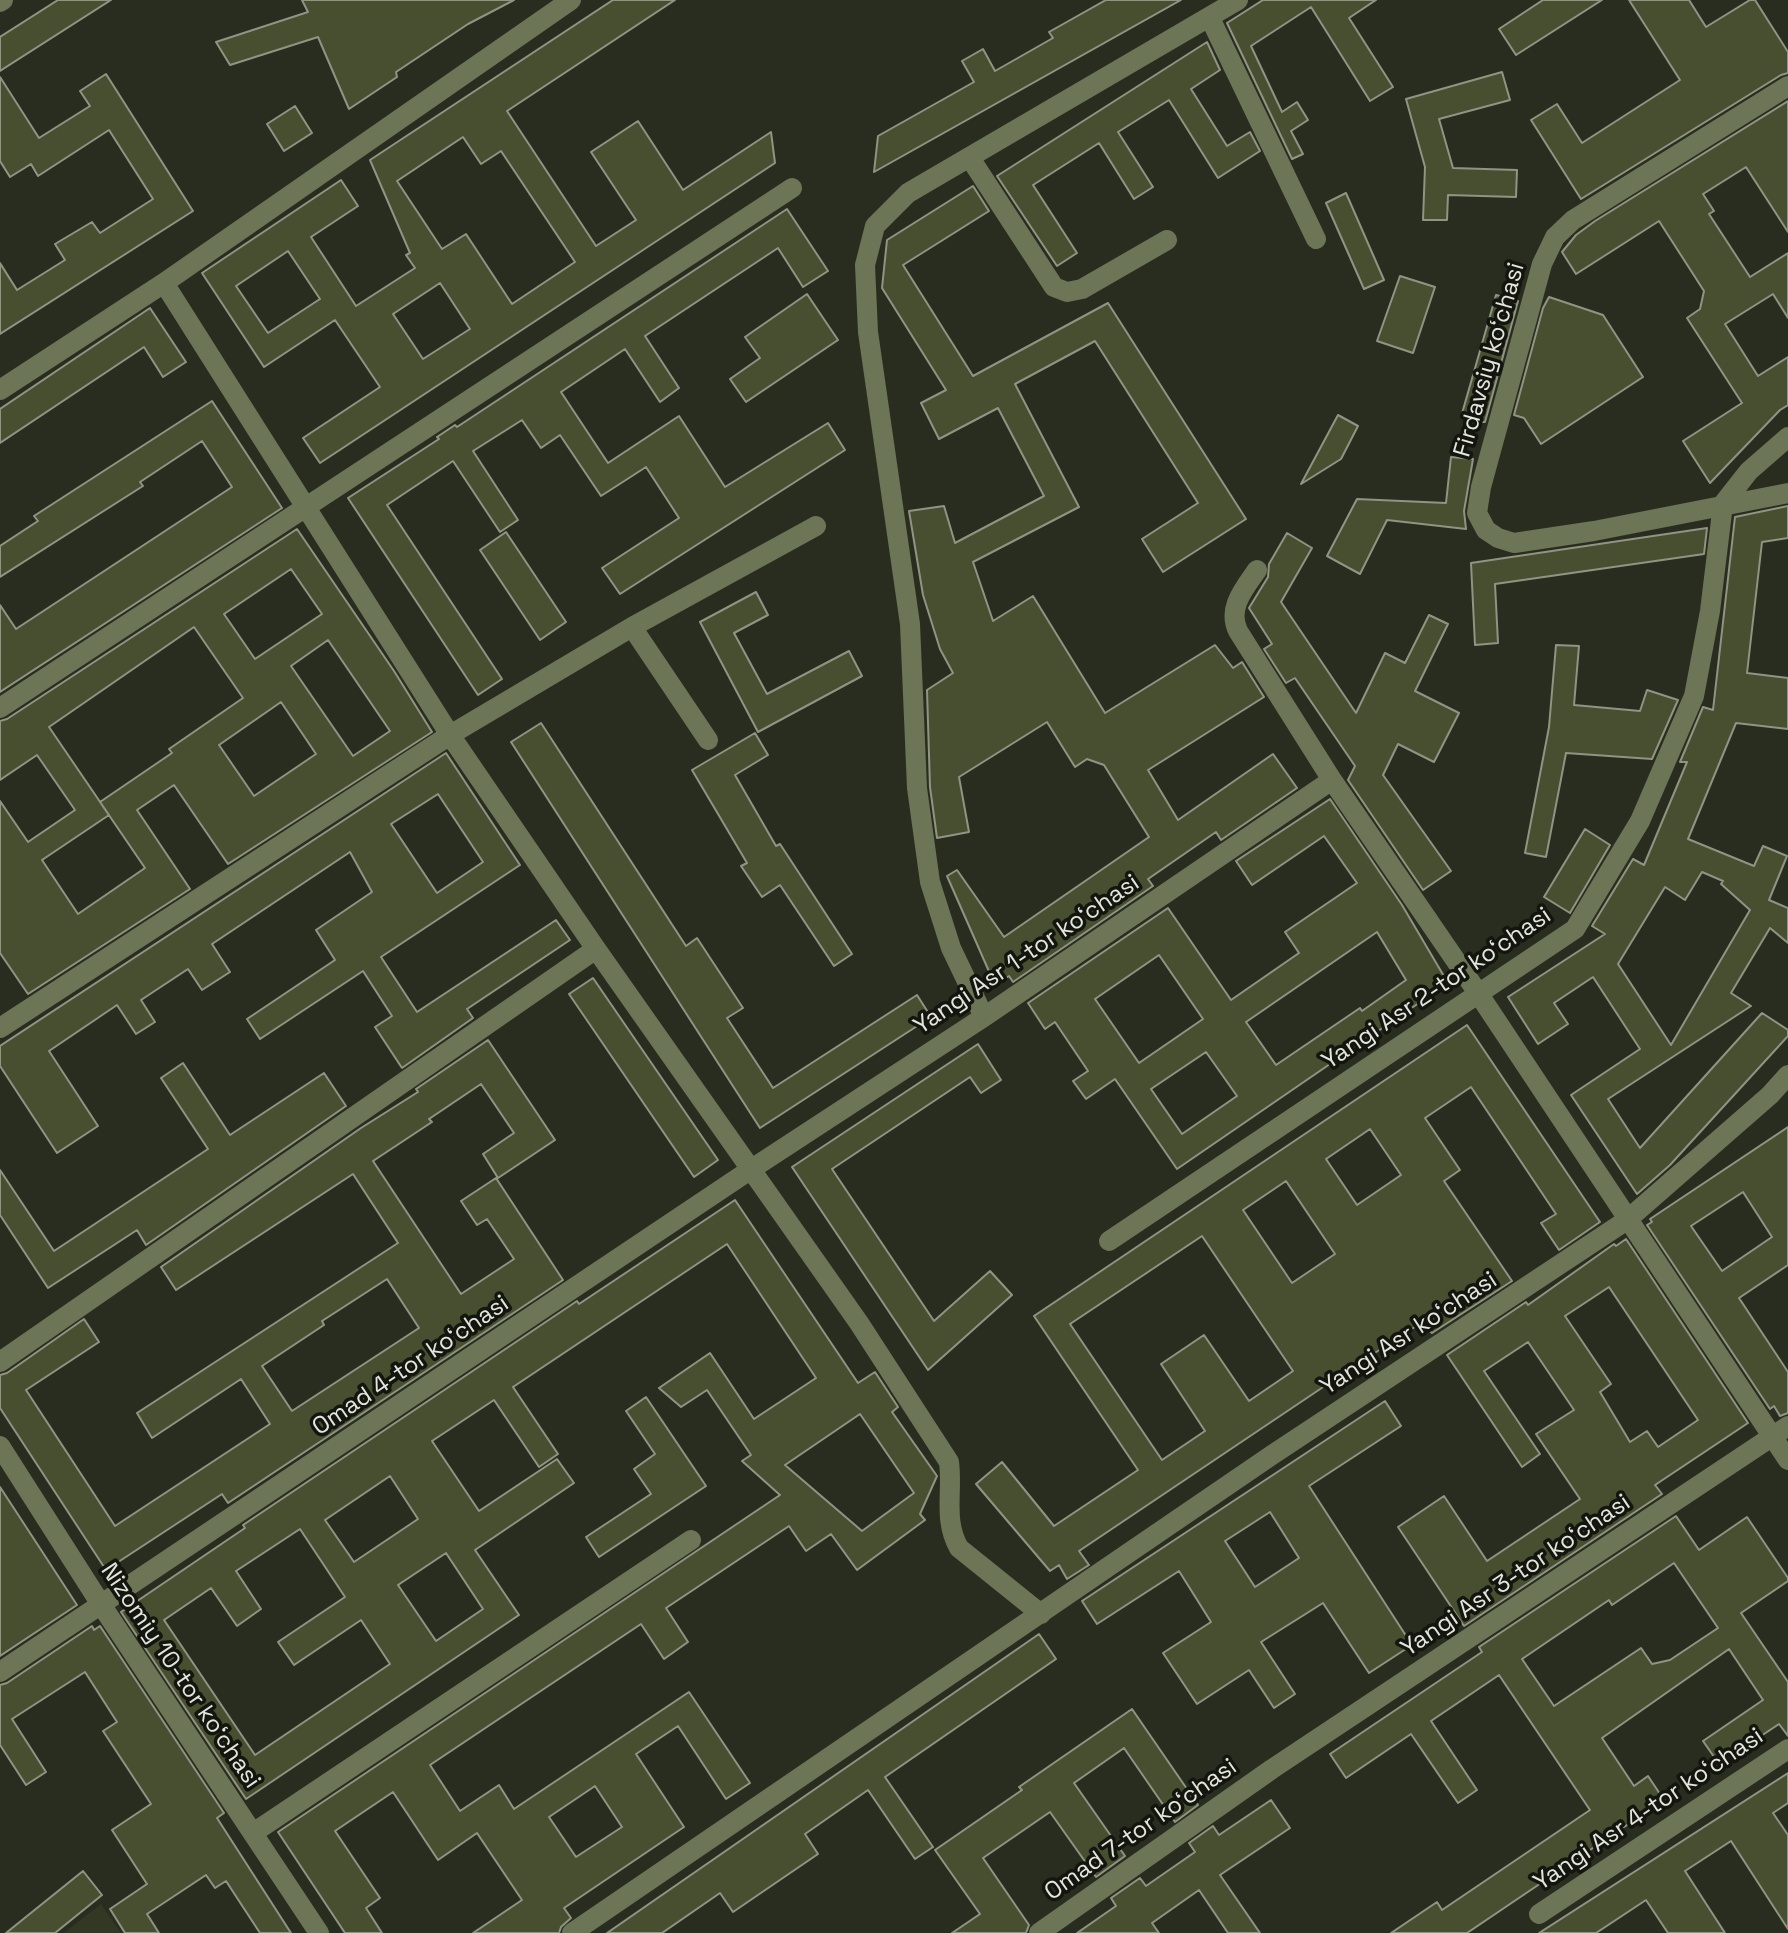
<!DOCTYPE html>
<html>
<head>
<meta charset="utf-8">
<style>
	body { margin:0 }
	canvas { display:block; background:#292d1f }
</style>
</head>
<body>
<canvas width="1788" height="1933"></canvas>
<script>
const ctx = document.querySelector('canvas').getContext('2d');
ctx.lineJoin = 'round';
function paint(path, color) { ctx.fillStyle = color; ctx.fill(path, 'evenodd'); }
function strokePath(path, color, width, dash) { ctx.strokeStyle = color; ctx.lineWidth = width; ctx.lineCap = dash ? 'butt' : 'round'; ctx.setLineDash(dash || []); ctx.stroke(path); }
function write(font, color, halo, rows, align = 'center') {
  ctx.font = font + ' "Space Grotesk",sans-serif'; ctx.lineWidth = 7; ctx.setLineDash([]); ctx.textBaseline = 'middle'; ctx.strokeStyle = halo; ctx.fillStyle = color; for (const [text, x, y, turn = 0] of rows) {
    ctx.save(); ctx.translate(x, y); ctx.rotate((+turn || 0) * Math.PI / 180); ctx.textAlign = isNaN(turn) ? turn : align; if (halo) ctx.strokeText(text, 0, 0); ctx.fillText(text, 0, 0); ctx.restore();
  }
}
paint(new Path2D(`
	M101,1904L121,1933H64Z`), '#333824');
const building = new Path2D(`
	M58,0H111L0,71V37Z
	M302,0H514L468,24L396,72L397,77L349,109L318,37L230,65L216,42L308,12Z
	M613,0H675L507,111L596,246L636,220L591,152L638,121L683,190L771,132L775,163L320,463L303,438L380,387L335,320L264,367L202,273L341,180L358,206L311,237L356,306L415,268L406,255L410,253L370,160ZM463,137L481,164L501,151L575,262L512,304L466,234L442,249L397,181ZM288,251L320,299L268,333L236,286ZM440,283L470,329L423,359L393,314Z
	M1106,0H1181L874,172L878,136L974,82L962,61L983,49L995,71L1053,38L1049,32Z
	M1263,0H1376L1349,18L1393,87L1370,101L1311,7L1251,46L1282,112L1297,102L1308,120L1291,131L1303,154L1292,159L1227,23Z
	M1543,0H1602L1516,55L1499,29Z
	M1629,0H1689L1706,27L1750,0H1755L1788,52V73L1781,75L1581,199L1531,120L1557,104L1582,143L1680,80Z
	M1207,42L1220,70L1191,89L1227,146L1250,132L1260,151L1218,178L1169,100L1118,132L1153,187L1134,199L1099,143L1033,185L1077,253L1057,266L997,176Z
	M1502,72L1510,100L1439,119L1453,168L1517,170L1516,197L1448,195L1447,220H1423L1425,167L1406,99Z
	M106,74L193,211L0,334V263L17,290L65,260L55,244L92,222L100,233L153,199L109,130L38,176L31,164L10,177L0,161V77L39,138L90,106L80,91Z
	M1788,101V232L1746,167L1703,194L1714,211L1709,214L1750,277L1788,253V318L1773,294L1725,324L1758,376L1788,357V405L1780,410L1710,483L1683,441L1742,403L1687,318L1700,309L1704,291L1659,221L1576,274L1562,252L1576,235L1595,221Z
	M295,106L312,133L284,151L267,124Z
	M973,186L989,211L903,265L973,376L1108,303L1246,519L1163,572L1142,539L1198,503L1095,341L1015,384L1079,507L973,562L993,621L1033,596L1105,713L1215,645L1233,668L1242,662L1264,697L1148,770L1178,820L1273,754L1297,788L1221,840L1216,832L1148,879L1153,886L1013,982L1009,976L995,985L947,876L957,870L1004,937L1149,837L1104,765L1087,759L1075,767L1047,722L959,777L969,832L937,838L930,787L927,690L953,673L940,649L923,595L909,511L944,506L955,543L1044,496L998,408L939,439L921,403L946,390L882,288L887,240Z
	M1346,193L1384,280L1364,289L1326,203Z
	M787,209L828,271L803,287L778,248L645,336L679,388L660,402L625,349L561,392L608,463L679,416L725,487L828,423L845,450L620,594L602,568L679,518L646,467L601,496L560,435L541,448L522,420L473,451L518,520L500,532L453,461L387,505L502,679L478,695L348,498L439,439L437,437L455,425L457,427Z
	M1400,276L1435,287L1413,353L1377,341Z
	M807,294L838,340L746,402L730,379L760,358L745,337Z
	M1496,295L1518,301L1485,422H1477L1461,417Z
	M1549,297L1603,315L1643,377L1541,444L1524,418L1514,415L1543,308Z
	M150,308L186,362L163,377L144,347L0,443V409Z
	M212,401L282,508L0,692V605L16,629L232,487L202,441L140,482L143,486L0,577V546L38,521L34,516Z
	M1338,415L1358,426L1341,459L1301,484Z
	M1451,457L1473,459L1464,511L1466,529L1387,520L1360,574L1327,556L1357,499L1446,503Z
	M1788,506V538L1762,542L1747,673L1788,678V729L1736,723L1688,839L1754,866L1763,846L1787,856L1769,900L1788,908V943L1770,928L1731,993L1751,1006L1608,1099L1640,1148L1762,1013L1788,1030V1036L1670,1165L1637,1194L1571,1095L1640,1049L1593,977L1554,1003L1568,1024L1538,1044L1508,997L1605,934L1592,926L1633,859L1644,865L1687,762H1680L1703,707L1713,710L1735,517ZM1702,872L1723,881L1721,884L1750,910L1671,1045L1618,964L1665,887L1685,900Z
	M1707,528L1704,554L1495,584L1498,643L1475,645L1471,563Z
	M297,529L394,671L432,732L228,864L174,785L137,810L190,889L28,994L0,953V801L28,842L75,810L37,755L0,780V721L7,719ZM291,569L322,614L255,659L224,614ZM194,627L243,698L169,749L172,753L100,802L145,868L78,914L42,860L109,815L49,727ZM328,640L390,731L353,756L291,666ZM281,702L316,754L254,796L219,745Z
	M506,532L566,622L540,640L480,550Z
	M1287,533L1312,548L1281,602L1356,713L1385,653L1405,663L1429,615L1448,624L1415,691L1459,713L1434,762L1398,744L1383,775L1451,871L1423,890L1348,780L1355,766L1295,678L1286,683L1264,649L1272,644L1249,608L1268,577L1269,564Z
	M756,592L768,615L734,633L767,694L849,651L862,676L758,732L700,622Z
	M1556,645L1579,646L1574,705L1640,711L1647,690L1678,700L1652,759L1566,753L1546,857L1525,853L1549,727Z
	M541,723L686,946L697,938L743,1008L727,1018L773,1088L917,995L931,1017L760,1128L511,742Z
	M755,733L768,755L735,775L776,846L780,844L852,954L834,966L780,885L762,897L741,866L747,863L692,770Z
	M446,753L520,865L381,957L417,1012L556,920L570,940L467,1009L473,1018L402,1068L375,1027L392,1016L363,971L260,1039L247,1019L335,960L316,930L372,892L350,852L212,944L230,972L202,990L188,969L141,1000L155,1022L136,1034L117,1005L49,1051L98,1126L57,1153L0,1066V1046ZM438,794L483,862L437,893L391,824Z
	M1330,799L1402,905L1448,983L1177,1169L1115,1079L1086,1099L1073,1081L1088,1071L1055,1022L1045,1029L1028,1003L1168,908L1231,1000L1299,953L1285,932L1357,883L1324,836L1252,885L1236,861ZM1377,932L1406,980L1362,1011L1360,1008L1276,1065L1246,1022ZM1159,955L1203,1019L1139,1063L1095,999ZM1206,1052L1237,1096L1182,1134L1151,1089Z
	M1585,829L1610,845L1570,913L1544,897Z
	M593,978L718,1160L694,1177L569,994Z
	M1467,1025L1600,1222L1559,1250L1541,1223L1556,1214L1471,1087L1425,1118L1460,1170L1444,1181L1512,1281L1432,1333L1421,1323L1350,1369L1079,1551L1089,1565L1067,1579L1059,1565L1050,1571L976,1484L1002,1462L1054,1526L1138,1470L1034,1316ZM1370,1129L1401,1175L1357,1205L1326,1159ZM1286,1181L1335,1254L1292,1283L1243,1210ZM1202,1236L1293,1371L1249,1401L1204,1335L1161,1364L1205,1431L1162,1460L1070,1324Z
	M488,1040L555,1140L498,1178L483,1154L514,1133L481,1084L429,1119L432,1122L373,1161L461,1294L514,1259L487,1219L477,1225L461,1201L496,1178L563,1280L228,1503L222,1494L106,1570L0,1408V1375L7,1373L84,1319L99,1342L26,1390L115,1526L270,1424L241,1379L152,1438L137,1413L398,1243L353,1174L176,1290L161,1267L361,1128L418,1092L416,1089ZM387,1279L419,1328L292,1411L262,1366L324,1325L322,1321Z
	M978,1044L1001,1080L981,1093L970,1077L832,1169L934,1321L990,1271L1012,1295L928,1370L792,1167Z
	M183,1063L230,1135L324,1073L346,1106L146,1245L137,1230L48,1288L0,1215V1170L54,1251L208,1149L161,1078Z
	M1788,1127V1265L1739,1298L1788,1372V1413L1780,1416L1774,1406L1770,1409L1647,1225L1652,1222L1650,1219ZM1743,1192L1772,1237L1722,1271L1691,1226Z
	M735,1200L858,1383L875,1372L898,1407L892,1412L937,1476L920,1514L925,1520L857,1570L831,1534L806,1551L789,1526L666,1608L688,1642L664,1659L641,1624L430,1765L460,1811L499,1785L514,1809L689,1692L750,1783L726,1799L678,1726L636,1754L684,1827L564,1908L571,1918L561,1927L559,1933H473L522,1900L477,1833L438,1860L393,1792L335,1831L380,1898L366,1908L382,1933H345L278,1832L780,1495L742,1461L751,1455L707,1390L681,1407L659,1388L710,1353L754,1419L816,1378L727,1244L513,1387L558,1454L539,1467L494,1400L432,1441L479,1511L557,1459L574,1483L475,1550L519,1615L246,1799L121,1612L245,1528L243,1525L577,1301L579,1304ZM860,1414L914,1493L862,1531L785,1465ZM390,1476L418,1519L354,1562L325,1520ZM300,1529L345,1597L278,1642L294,1665L361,1620L390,1664L255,1755L164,1620L211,1588L237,1626L261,1609L236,1571ZM446,1553L483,1609L436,1641L398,1585ZM595,1786L622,1827L576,1857L549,1817Z
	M1626,1239L1748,1423L1655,1485L1662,1494L1464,1626L1398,1527L1444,1496L1487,1561L1580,1499L1536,1434L1574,1410L1528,1342L1484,1371L1540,1454L1522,1467L1447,1355L1526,1302L1528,1305L1614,1244L1616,1246ZM1609,1287L1698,1420L1658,1447L1647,1431L1630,1442L1600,1392L1611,1384L1565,1316Z
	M646,1397L706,1486L599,1557L586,1537L651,1494L634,1469L655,1454L626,1411Z
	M1385,1401L1401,1426L1309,1486L1412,1645L1369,1673L1323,1603L1261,1642L1295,1694L1274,1708L1249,1670L1197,1704L1163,1653L1211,1622L1179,1571L1097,1624L1082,1601ZM1270,1512L1299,1558L1255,1587L1225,1541Z
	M0,1487L77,1605L0,1656Z
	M1676,1516L1699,1550L1747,1517L1788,1578V1581L1741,1613L1788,1682V1736L1779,1724L1719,1764L1703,1741L1763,1700L1729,1649L1602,1738L1634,1786L1648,1776L1664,1800L1467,1933H1391L1437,1902L1442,1910L1590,1810L1499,1675L1431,1721L1477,1790L1458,1803L1411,1734L1346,1778L1330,1754L1482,1652L1479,1647ZM1674,1563L1718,1628L1670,1660L1652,1664L1641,1648L1554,1706L1522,1659L1609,1600L1612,1605Z
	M92,1626L94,1630L100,1626L224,1813L217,1818L291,1933H260L226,1881L215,1888L206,1875L147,1914L159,1933H125L110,1909L147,1884L112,1830L151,1804L103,1731L117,1722L85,1672L12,1719L46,1772L26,1785L0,1745V1685L7,1683Z
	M1039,1634L1056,1659L885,1777L933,1847L915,1859L868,1790L805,1834L818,1854L733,1912L720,1893L662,1933H607Z
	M1132,1709L1198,1805L1175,1822L1124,1748L1074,1783L1125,1856L1096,1877L1050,1812L983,1858L1029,1925L1026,1933H952L980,1914L935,1850L1022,1790L1019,1787Z
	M1788,1773V1803L1773,1813L1788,1835V1929L1731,1841L1685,1871L1725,1933H1668L1646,1900L1596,1933H1539Z
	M1271,1800L1290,1828L1220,1875L1260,1933H1228L1199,1890L1152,1923L1159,1933H1077L1116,1906L1111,1898L1140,1878L1146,1886L1195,1852L1189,1843L1213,1826L1219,1835Z
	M83,1871L102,1895L55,1933H6Z`);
paint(building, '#474f30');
strokePath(building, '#8f9483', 2);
strokePath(new Path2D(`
	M0,2L3,0
	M1210,18L1316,239
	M1788,86L1573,220L1555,237L1542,264L1481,487L1477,513L1486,530L1498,538L1514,543L1594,531L1788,493
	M970,158L1054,287L1067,292L1082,289L1167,240
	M164,283L450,735L596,949L859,1323L949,1462C953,1492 943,1520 959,1548L1041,1614
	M0,390L164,283L571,0
	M1257,570C1244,589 1227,608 1238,631L1332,780L1478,993L1788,1460
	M632,627L708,740
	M0,708L792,188
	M984,1017L951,948L930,882L917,788L910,624L868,332L865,265L875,226L908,193L1238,0
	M0,1028L450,735L632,627L816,526
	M1109,1241L1575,929L1640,821L1694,696L1710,611L1723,504L1749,471L1788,437
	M0,1362L596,949
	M0,1446L102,1606L319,1933
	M0,1672L750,1170L984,1017L1332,780
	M253,1833L691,1540
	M1539,1914L1788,1749
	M572,1933L1272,1455L1627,1220L1770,1095L1788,1075
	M1039,1933L1272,1769L1788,1426`), '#6c7555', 20);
write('24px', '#e3e6dd', '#13150e', [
	["Firdavsiy koʻchasi",1490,360,-74],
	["Yangi Asr 1-tor koʻchasi",1027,955,-34],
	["Yangi Asr 2-tor koʻchasi",1437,989,-34],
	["Yangi Asr koʻchasi",1409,1334,-33],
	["Omad 4-tor koʻchasi",411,1366,-34],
	["Yangi Asr 3-tor koʻchasi",1516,1576,-34],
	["Nizomiy 10-tor koʻchasi",180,1676,56],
	["Yangi Asr 4-tor koʻchasi",1649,1810,-34],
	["Omad 7-tor koʻchasi",1141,1830,-35]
]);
</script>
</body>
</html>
